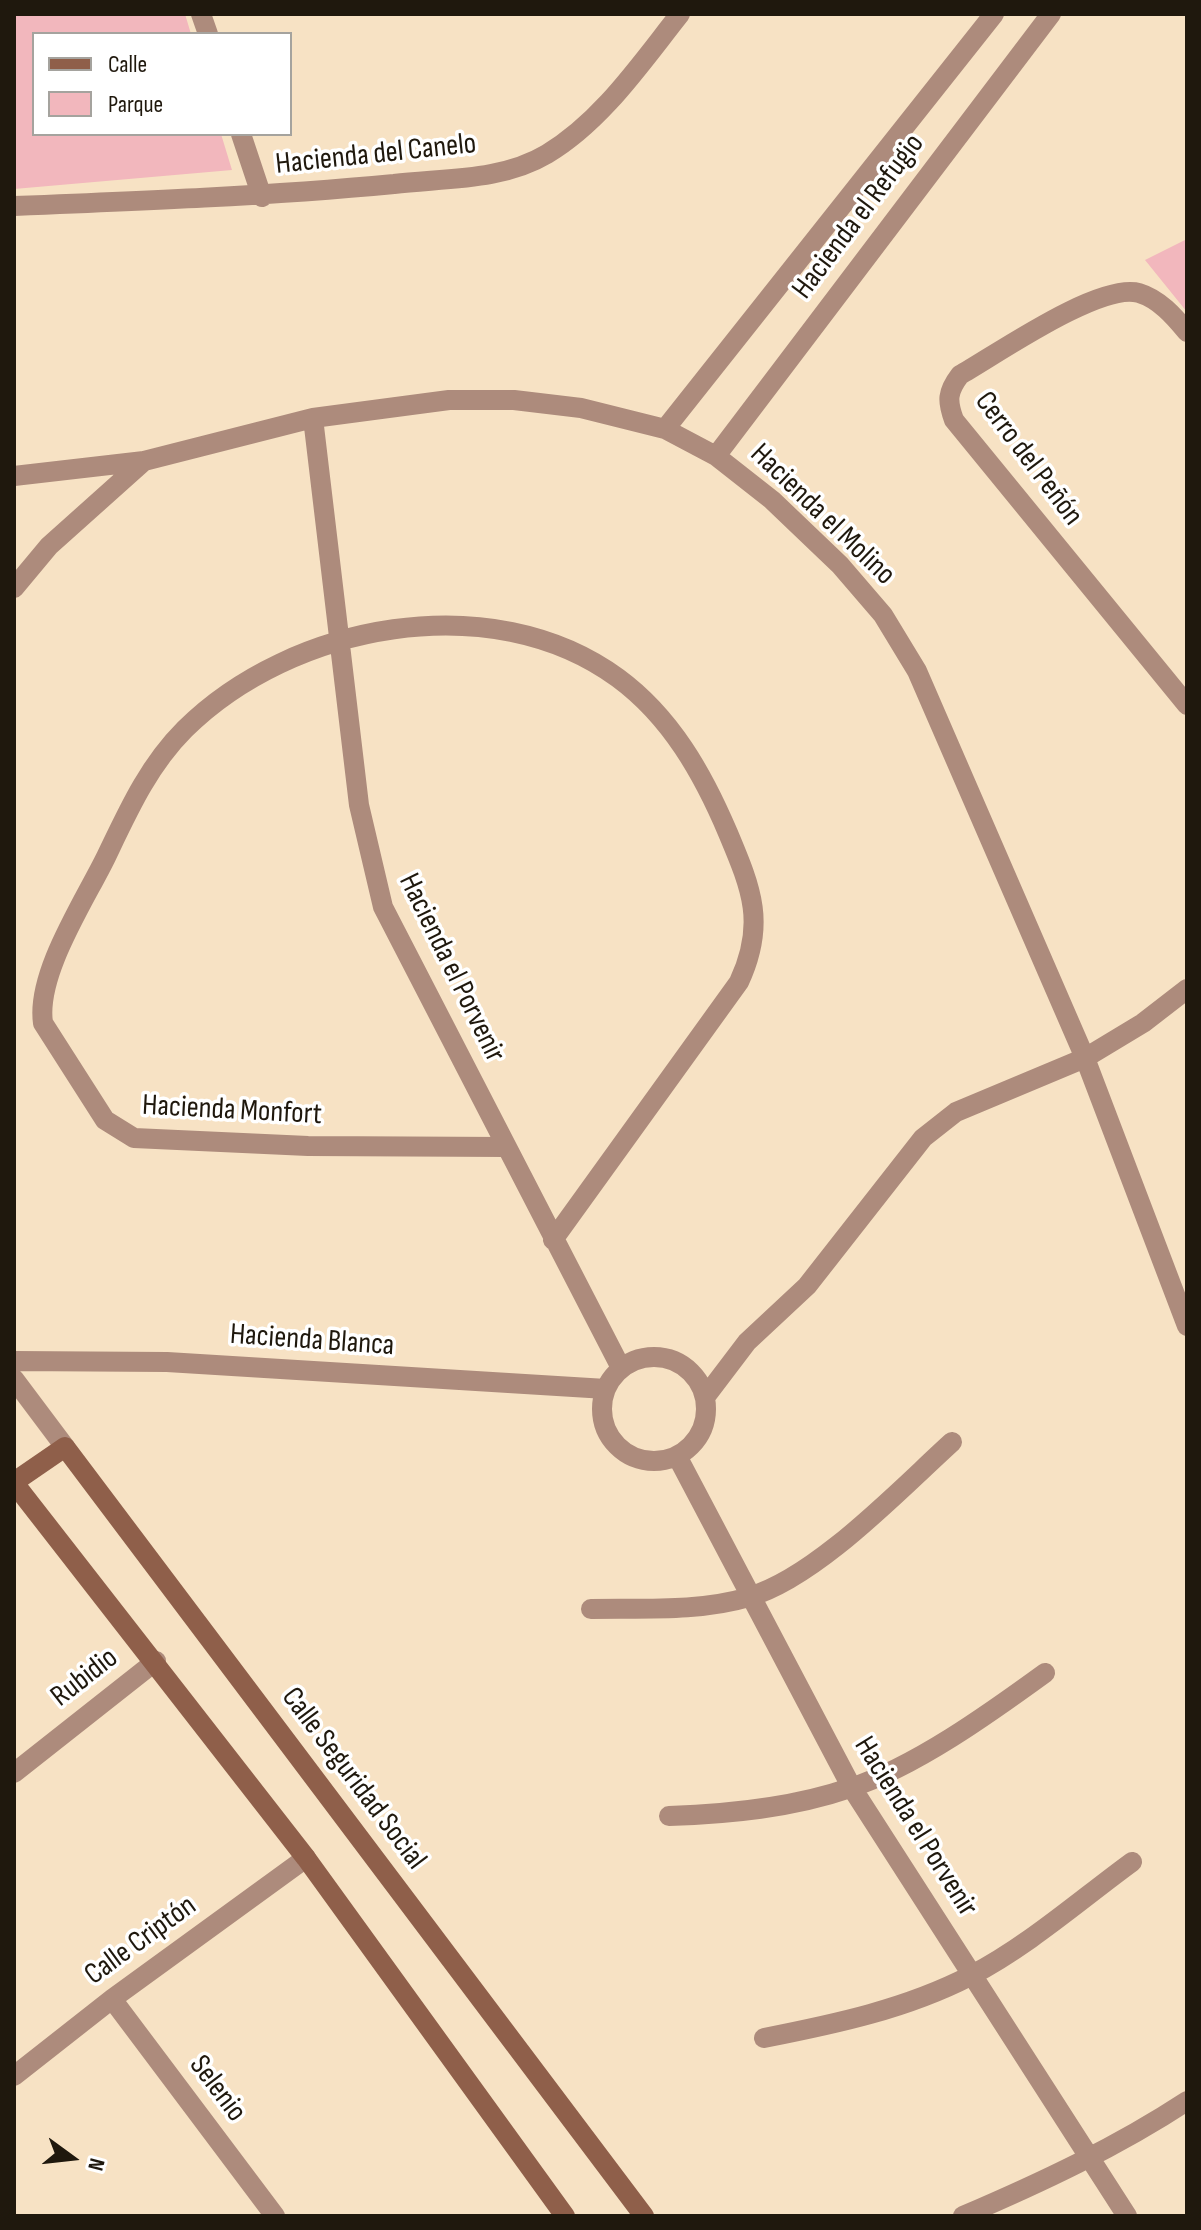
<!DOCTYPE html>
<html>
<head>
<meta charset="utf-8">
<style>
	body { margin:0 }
	#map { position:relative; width:1201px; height:2230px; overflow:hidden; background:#f7e2c4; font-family:"Sofia Sans Condensed",sans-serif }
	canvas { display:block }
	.frame { position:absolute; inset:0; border:16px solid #1f180d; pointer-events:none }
	.legend { position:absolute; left:32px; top:32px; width:260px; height:104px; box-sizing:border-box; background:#fff; border:2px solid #a5a39e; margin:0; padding:10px 14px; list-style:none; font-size:24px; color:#1f180d }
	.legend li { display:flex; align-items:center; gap:16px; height:40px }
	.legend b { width:40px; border:2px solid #a5a39e }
	.north { position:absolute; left:32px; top:2118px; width:80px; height:80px; -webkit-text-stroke:6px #fff; paint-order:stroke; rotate:105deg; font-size:22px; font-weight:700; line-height:32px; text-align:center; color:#1f180d }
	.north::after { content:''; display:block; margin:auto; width:28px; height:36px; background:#1f180d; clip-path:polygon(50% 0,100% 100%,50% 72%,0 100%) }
</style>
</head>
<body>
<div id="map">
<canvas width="1201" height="2230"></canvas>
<div class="frame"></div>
<ul class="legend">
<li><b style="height:10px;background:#8f5f4a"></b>Calle</li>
<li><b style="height:22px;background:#f2b7bd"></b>Parque</li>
</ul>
<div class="north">N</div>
</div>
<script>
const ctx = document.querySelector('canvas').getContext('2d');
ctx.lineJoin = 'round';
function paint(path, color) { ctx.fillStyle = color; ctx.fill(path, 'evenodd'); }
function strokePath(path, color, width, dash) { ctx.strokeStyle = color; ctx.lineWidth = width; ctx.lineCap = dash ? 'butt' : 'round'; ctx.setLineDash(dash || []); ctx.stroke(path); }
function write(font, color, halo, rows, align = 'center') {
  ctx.font = font + ' "Sofia Sans Condensed",sans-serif'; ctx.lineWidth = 7; ctx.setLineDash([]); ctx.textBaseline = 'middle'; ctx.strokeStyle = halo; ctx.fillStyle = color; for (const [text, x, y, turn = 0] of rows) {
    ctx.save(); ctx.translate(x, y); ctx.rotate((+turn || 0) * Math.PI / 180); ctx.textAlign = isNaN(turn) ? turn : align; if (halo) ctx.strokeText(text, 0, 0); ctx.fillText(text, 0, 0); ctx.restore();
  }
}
paint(new Path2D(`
	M14,14H185L191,34H34V134H221L232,170L14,189Z
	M1187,239V312L1145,260Z`), '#f2b7bd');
strokePath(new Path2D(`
	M201,14L208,34
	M241,134L262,197
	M14,206C141,201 268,196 394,184C445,178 502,181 547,154C602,121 641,63 680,14
	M1187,332C1174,316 1159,299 1139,293C1100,282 997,354 960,375C947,392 947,401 954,420L1187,705
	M313,418L359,805L383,907L621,1368
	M665,429L994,14
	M716,456L1051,14
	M14,476L144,461
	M14,588L49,546L144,461L313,418L449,400H514L581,408L665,429L716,456L772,500L840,565L883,615L917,671L1085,1058L1187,1326
	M506,1147L308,1146L134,1138L105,1120L43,1023C36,974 84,902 106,857C128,811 148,766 185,729C291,624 491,585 618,678C671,717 703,774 728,833C752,890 766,924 739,982L553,1240
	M602 1409a52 52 0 1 1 104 0a52 52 0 1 1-104 0Z
	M14,1361L167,1362L606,1389
	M14,1379L65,1447
	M706,1396L747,1342L807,1286L923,1138L956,1112L1085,1058L1143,1023L1187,989
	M677,1456L852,1788L1127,2216
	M591,1609C642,1608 699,1612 749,1597C817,1577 899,1490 952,1442
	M14,1773L156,1661
	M669,1816C729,1814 792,1808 850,1788C915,1767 990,1713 1045,1673
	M112,1999L275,2216
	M764,2038C835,2024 906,2009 970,1976C1028,1946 1080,1900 1132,1862
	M14,2076L112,1999L306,1858
	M963,2216C1040,2183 1117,2147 1187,2101`), '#ad8b7c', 20);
strokePath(new Path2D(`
	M14,1482L65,1447L644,2216
	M14,1483L306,1858L565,2216`), '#8f5f4a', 20);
write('30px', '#1f180d', '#fff', [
	["Hacienda del Canelo",376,155,-6],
	["Hacienda el Refugio",859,217,-53],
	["Cerro del Peñón",1028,459,53],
	["Hacienda el Molino",822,515,44],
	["Hacienda el Porvenir",451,968,64],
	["Hacienda Monfort",232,1111,3],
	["Hacienda Blanca",312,1341,4],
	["Rubidio",85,1678,-38],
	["Calle Seguridad Social",353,1779,53],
	["Hacienda el Porvenir",915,1827,58],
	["Calle Criptón",141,1941,-36],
	["Selenio",217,2089,53]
]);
</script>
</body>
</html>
